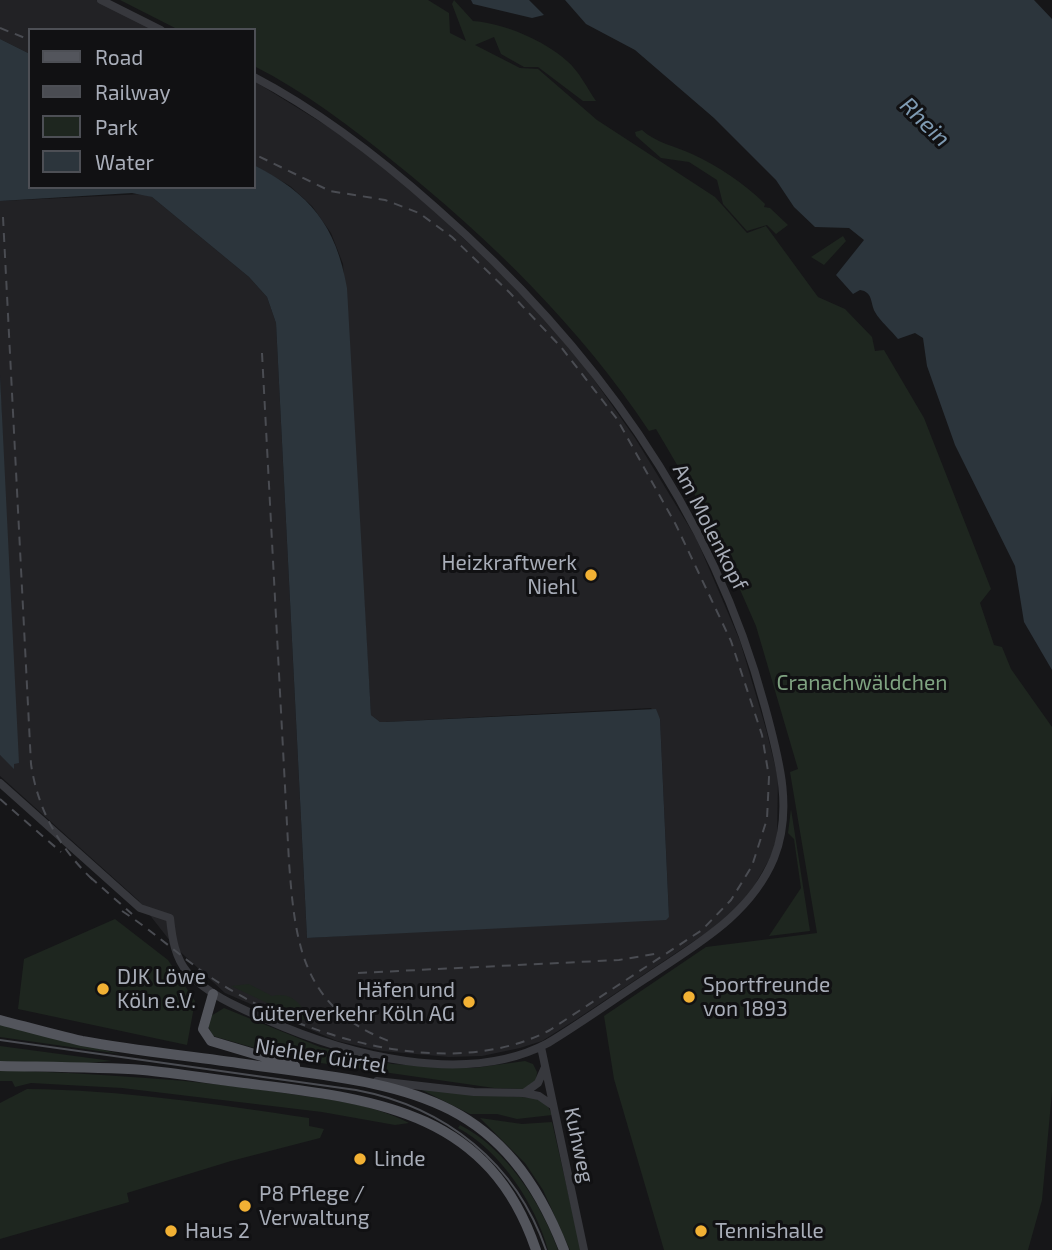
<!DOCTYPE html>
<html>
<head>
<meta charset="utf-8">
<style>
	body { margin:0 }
	#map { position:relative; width:1052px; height:1250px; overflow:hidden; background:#161618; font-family:"Exo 2",sans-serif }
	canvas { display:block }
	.legend { position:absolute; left:28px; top:28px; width:228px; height:161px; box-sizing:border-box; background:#111113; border:2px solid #4d4f55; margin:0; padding:9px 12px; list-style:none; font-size:21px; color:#a8adb8 }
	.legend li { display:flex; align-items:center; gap:14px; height:35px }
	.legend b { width:35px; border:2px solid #4d4f55 }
</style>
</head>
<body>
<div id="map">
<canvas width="1052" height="1250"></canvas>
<ul class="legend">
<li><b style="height:9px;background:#53555c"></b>Road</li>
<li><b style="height:9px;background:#4a4c52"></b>Railway</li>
<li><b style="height:19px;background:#1e261f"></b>Park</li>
<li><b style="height:19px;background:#2c353c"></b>Water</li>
</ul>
</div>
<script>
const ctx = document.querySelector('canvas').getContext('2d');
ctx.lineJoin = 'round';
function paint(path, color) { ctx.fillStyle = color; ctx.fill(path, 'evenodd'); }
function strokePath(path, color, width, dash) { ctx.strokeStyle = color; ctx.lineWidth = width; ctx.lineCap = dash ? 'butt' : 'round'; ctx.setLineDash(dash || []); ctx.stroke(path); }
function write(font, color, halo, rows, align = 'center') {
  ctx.font = font + ' "Exo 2",sans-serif'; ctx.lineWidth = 6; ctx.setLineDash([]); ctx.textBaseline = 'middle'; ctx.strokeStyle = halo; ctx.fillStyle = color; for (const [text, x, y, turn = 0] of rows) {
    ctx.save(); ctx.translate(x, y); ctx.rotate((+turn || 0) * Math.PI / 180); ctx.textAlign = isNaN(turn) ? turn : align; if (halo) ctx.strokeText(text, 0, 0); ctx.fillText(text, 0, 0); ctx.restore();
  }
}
paint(new Path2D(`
	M0,0H96L154,30H30V54L0,39Z
	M254,81L353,142L418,196L522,293L571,347L635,438L696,538L740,641L766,729L778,778L777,835L773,853L749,895L721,923L577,1019L542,1041L520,1048L482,1056L449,1057L382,1051L337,1041L225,993L174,946L138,900L0,776V755L14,768V764L0,375V201L143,194L152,197L249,277L267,297L276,323L307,938L669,917L660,719L651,708L386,722H380L371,715L343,264L331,233L312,206L290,186L254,165Z`), '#222225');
paint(new Path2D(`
	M120,0H428L449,13L450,33L466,41L452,4L454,0L473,21C503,23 544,40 567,61C579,71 587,88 596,101H583L538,67H524L501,54L494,37L475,45L520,68L538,69L597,120L715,197L747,233L766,226L818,297L845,309L872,337L875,351L884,350L924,418L991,589L980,603L994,645L1002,647L1011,669L1052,727V1092L1042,1200L1028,1250H664L614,1079L604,1016L706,947L817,933L790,772L798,769L756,626L709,519L656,429L649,431C581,328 490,239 394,162C350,126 305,92 254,66V30H179Z
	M642,130C656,143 675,146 692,154C718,166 745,184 765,204L764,207L770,208L788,225L776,234L767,225L747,231L723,204L717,180L689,162L661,158L636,136L635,132Z
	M843,236L846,241L824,265L811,257Z
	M791,809L810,931L769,936L801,888L794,839L788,833Z
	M115,919L168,960L195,1001L187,1045L18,1009L24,959Z
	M249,984L272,996C292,991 304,1006 310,1023L231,986Z
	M224,1008L320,1047L392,1064L474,1068L525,1061L533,1064L537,1072L536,1080L524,1089L494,1088L293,1059L213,1036L208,1026L211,1016Z
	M0,1024L120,1054L0,1037Z
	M0,1046L112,1061L76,1064L0,1063Z
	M0,1070C98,1074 194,1079 291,1094C332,1100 372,1104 409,1123L395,1125L322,1112L122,1088L31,1083L15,1087L12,1081H0Z
	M27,1089C121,1090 216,1104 309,1118V1126L324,1129L320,1138L231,1161L127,1193L129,1202L0,1239V1103Z
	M420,1089L534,1098L546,1102L552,1115L517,1119L497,1114H470Z
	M480,1118L522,1124L552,1122L581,1250H570L543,1190L525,1163Z
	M460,1125C506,1148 541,1203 558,1250H548C536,1205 500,1150 458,1128Z`), '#1e261f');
paint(new Path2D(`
	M471,0H529L544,15L532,18L473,4Z
	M565,0H1034L1052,19V670L1024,622L1015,566L955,445L927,366L923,338L915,333L898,339C891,330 880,321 875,312C870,302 873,292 860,290L853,294L836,275L864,240L849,228L815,227L794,207L776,180L714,118L635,50L586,24Z
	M0,39L30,54V187H254V165C310,194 336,225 347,288L371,715L380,722H386L656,709L660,719L669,917L666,920L307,938L276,323L267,297L249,277L152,197L132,193L0,201Z
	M0,375L19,763L14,764V769L0,755Z`), '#2c353c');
strokePath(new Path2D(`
	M101,0L161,30
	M0,783L140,908L170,918C172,938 175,958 188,973C209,995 238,1007 265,1019C346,1055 466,1087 548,1043C581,1023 613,1000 645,979C695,945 750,916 774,858C794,808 778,756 765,707C712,508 589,342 436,208C380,158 321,112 254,77
	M541,1047L584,1250
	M377,1081L474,1092L524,1093L539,1096L552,1105
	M524,1093L538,1083L545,1067`), '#37383d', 8);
strokePath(new Path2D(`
	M213,994L203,1029L211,1041L295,1066
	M0,1020C27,1027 55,1035 82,1041C136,1051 191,1056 245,1064C397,1086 500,1086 564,1250
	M0,1066C48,1067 96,1067 143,1070C177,1073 210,1079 244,1083C371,1099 488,1108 536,1250`), '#53555c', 10);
strokePath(new Path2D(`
	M0,1040L356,1090C446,1107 516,1163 546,1250`), '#4a4c52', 2);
strokePath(new Path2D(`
	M0,28L30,40
	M3,217L31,764C38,812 61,850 95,882
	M262,353L289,862C295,943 302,1008 389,1041
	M0,799L61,852
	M90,877L132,914
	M122,911C156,933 186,962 221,984C308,1039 453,1082 550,1030L702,930L731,900L752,866L767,819L769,777L762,735L731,641L676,525L617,419L561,347L510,293L452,237L419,213L385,200L330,191L254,154
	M358,973L619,960L660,953`), '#4a4c52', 2, [9, 7]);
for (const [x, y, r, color] of [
	[591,575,7,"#f2b134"],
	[103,989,7,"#f2b134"],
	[689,997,7,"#f2b134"],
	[469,1002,7,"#f2b134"],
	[360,1159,7,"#f2b134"],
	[245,1206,7,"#f2b134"],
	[171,1231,7,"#f2b134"],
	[701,1231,7,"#f2b134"]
]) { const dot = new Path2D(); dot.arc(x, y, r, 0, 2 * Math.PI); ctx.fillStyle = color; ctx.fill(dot); strokePath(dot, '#111113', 2.5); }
write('21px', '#a8adb8', '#111113', [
	["Am Molenkopf",710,527,63],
	["Niehler Gürtel",321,1056,9],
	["Kuhweg",579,1145,78]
]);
write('21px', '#a8adb8', '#111113', [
	["Heizkraftwerk",577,563,"right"],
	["Niehl",577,587,"right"],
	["DJK Löwe",117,977],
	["Köln e.V.",117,1001],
	["Sportfreunde",703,985],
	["von 1893",703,1009],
	["Häfen und",455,990,"right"],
	["Güterverkehr Köln AG",455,1014,"right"],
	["Linde",374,1159],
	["P8 Pflege /",259,1194],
	["Verwaltung",259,1218],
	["Haus 2",185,1231],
	["Tennishalle",715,1231]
], 'left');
write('21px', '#7fa381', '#111113', [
	["Cranachwäldchen",862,683]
]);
write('italic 23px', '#7f9bb3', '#111113', [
	["Rhein",925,122,44]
]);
</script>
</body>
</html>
